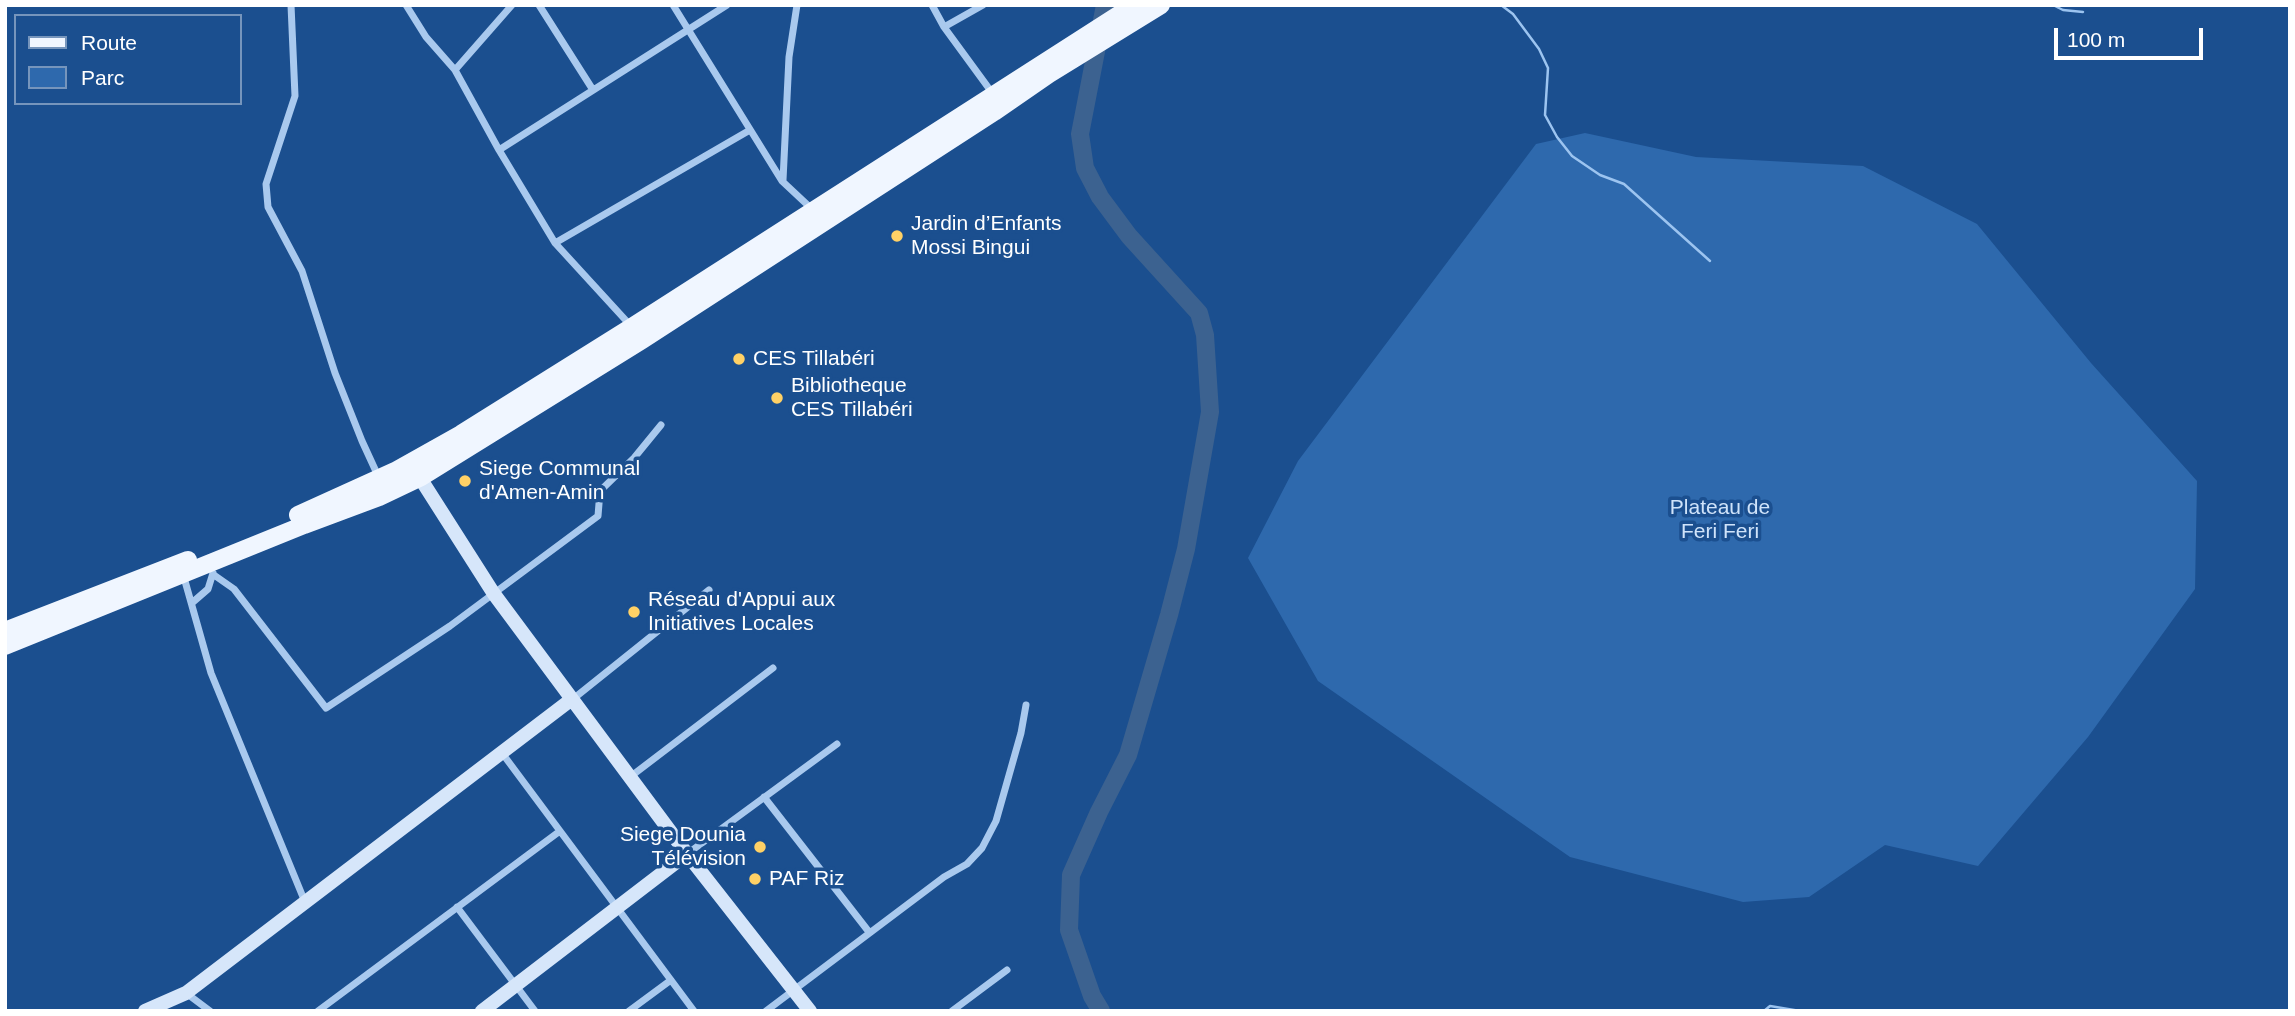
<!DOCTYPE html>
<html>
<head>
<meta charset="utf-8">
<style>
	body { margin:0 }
	#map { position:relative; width:2295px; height:1016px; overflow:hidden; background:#1b4f8f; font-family:Helvetica,sans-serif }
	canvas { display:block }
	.frame { position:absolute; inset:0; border:7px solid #fff; pointer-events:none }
	.legend { position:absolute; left:14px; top:14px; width:228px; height:91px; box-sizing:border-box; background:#1b4f8f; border:2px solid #7695bc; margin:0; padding:9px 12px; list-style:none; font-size:21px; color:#fff }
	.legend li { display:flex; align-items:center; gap:14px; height:35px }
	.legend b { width:35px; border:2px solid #7695bc }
	.scale { position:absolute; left:2054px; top:28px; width:149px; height:32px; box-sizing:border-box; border:4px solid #fff; border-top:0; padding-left:9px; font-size:21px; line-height:24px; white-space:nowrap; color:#fff; -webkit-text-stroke:5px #1b4f8f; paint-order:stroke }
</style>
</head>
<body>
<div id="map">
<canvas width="2295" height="1016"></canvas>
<div class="frame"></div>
<ul class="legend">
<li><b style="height:9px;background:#f0f6ff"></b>Route</li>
<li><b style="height:19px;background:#2e69ad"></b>Parc</li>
</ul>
<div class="scale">100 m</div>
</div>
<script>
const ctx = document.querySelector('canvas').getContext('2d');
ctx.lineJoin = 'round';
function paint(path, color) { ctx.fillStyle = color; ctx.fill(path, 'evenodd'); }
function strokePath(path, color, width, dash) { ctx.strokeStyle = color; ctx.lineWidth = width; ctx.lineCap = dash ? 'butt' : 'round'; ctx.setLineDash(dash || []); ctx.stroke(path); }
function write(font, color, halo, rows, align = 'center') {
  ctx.font = font + ' Helvetica,sans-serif'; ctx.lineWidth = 7; ctx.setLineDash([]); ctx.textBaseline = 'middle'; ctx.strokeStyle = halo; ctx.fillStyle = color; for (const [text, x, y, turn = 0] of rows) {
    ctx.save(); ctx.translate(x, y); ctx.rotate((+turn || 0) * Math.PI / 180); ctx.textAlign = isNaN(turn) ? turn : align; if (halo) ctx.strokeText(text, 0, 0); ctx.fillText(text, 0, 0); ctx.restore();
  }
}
paint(new Path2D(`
	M1585,133L1696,157L1863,166L1977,224L2091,363L2197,481L2195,589L2088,737L1978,866L1885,845L1809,897L1743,902L1570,857L1318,681L1248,558L1298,461L1536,144Z`), '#2e69ad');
strokePath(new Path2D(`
	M1501,5L1513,14L1539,49L1548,68L1545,115L1557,137L1572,156L1600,175L1624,184L1710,261
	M2053,5L2063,10L2083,12
	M1764,1011L1770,1006L1800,1011
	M1949,1011H1963`), '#9cc4f0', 2.5);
strokePath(new Path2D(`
	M1101,1011L1092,996L1069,930L1071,875L1099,812L1128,755L1169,615L1186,549L1210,412L1205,335L1199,313L1129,236L1100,197L1085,168L1080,134L1105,5`), '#3c6290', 18);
strokePath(new Path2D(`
	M291,5L295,96L266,184L268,207L302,271L335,373L362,441L379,478
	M406,5L426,37L455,70L499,150L555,243L631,326
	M539,5L593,90
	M673,5L782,181L814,211
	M932,5L944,27L993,94
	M944,27L983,5
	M455,70L512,5
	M499,150L727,5
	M783,180L789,57L797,5
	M555,243L750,130
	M183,574L211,673L305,902
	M214,575L234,589L326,708L450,626L598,516L600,491L634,458L661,425
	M193,602L208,589L213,573
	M573,699L709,590
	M502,753L694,1011
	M630,777L773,668
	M764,797L869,932
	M687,854L837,744
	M457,907L535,1011
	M186,993L210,1011
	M318,1011L560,831
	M629,1011L671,980
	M766,1011L944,877L967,864L982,848L996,821L1021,733L1026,705
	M952,1011L1007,970`), '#a9c9ee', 7);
strokePath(new Path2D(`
	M415,470L494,594L687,854L810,1011
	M145,1011L186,993L572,699
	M482,1011L687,854`), '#d6e6fa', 14);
strokePath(new Path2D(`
	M298,515L395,471L461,434L632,327L1134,5
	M5,631L188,560
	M5,646L304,525L379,497L421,477L642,340L994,112L1049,74L1161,5`), '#f0f6ff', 18);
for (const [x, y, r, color] of [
	[897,236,7,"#ffd166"],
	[739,359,7,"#ffd166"],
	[777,398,7,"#ffd166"],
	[465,481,7,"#ffd166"],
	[634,612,7,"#ffd166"],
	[760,847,7,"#ffd166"],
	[755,879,7,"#ffd166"]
]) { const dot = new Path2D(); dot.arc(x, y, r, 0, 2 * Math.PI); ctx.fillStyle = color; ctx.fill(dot); strokePath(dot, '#1b4f8f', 2.5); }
write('21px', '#fff', '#1b4f8f', [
	["Jardin d’Enfants",911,224],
	["Mossi Bingui",911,248],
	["CES Tillabéri",753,359],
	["Bibliotheque",791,386],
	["CES Tillabéri",791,410],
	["Siege Communal",479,469],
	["d'Amen-Amin",479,493],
	["Réseau d'Appui aux",648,600],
	["Initiatives Locales",648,624],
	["Siege Dounia",746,835,"right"],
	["Télévision",746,859,"right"],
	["PAF Riz",769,879]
], 'left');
write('21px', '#cfe3fa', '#1b4f8f', [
	["Plateau de",1720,508],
	["Feri Feri",1720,532]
]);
</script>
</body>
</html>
